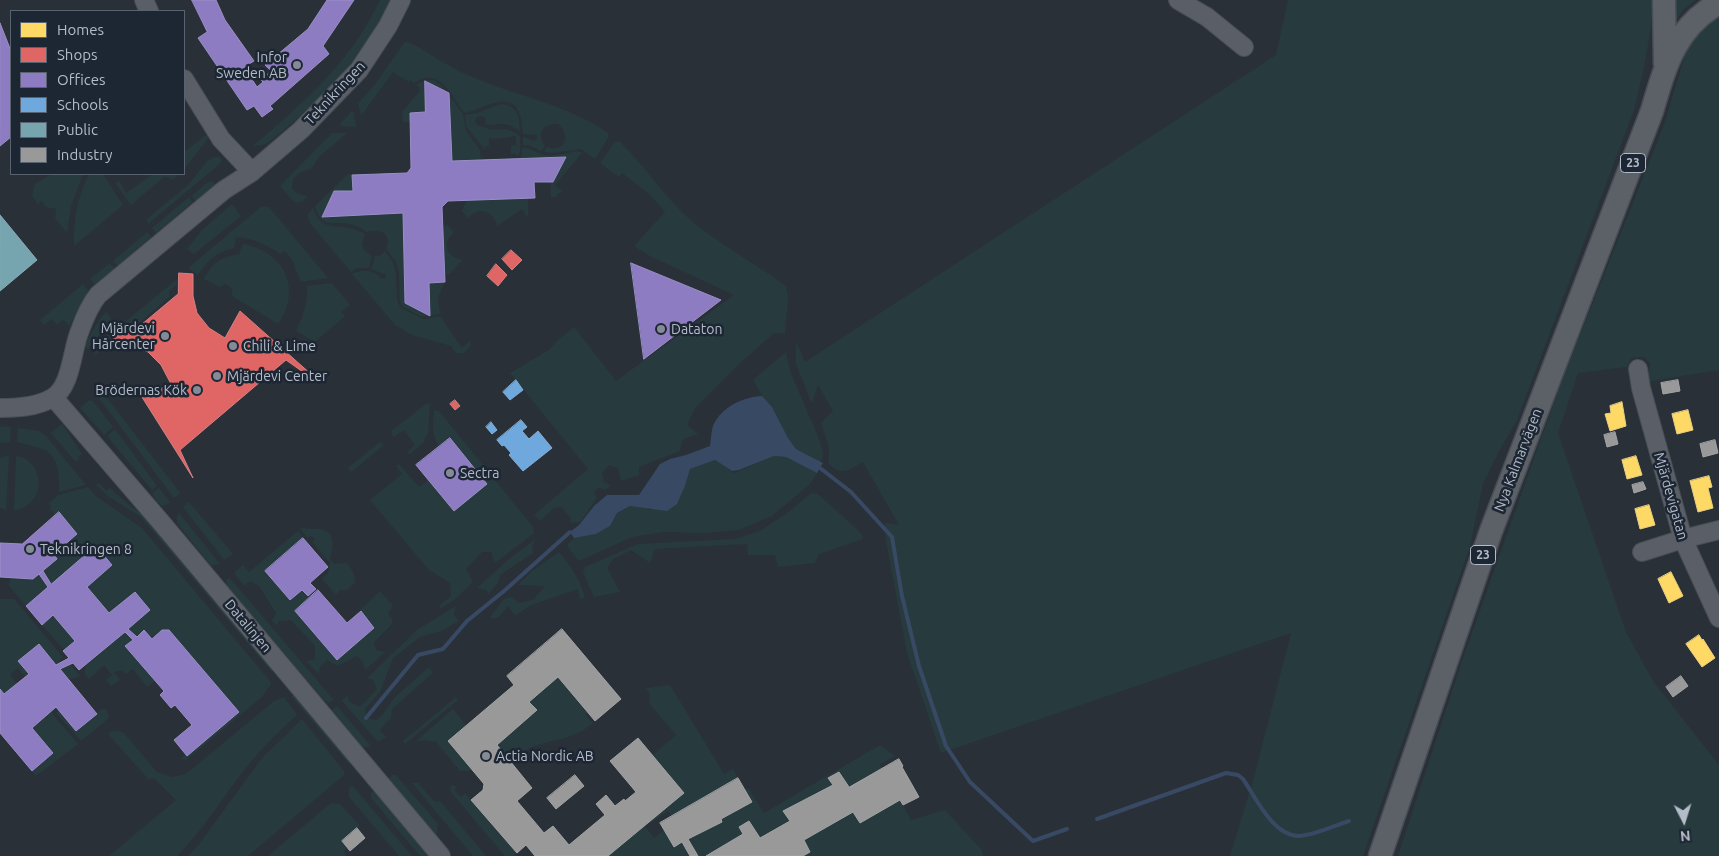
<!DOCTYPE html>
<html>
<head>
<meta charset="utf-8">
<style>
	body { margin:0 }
	#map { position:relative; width:1719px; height:856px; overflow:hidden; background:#2a3038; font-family:Ubuntu,sans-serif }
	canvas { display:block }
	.legend { position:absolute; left:10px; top:10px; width:175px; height:165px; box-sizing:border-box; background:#1d2633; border:1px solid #59626f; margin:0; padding:6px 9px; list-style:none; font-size:15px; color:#b4bcc9 }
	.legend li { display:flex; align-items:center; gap:10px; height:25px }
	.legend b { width:25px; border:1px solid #59626f }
	.north { position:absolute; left:1659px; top:796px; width:50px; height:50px; -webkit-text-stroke:4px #1d2633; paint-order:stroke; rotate:175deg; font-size:14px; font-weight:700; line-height:20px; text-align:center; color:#b4bcc9 }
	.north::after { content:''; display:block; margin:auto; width:18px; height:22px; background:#b4bcc9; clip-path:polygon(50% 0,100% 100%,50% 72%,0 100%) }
</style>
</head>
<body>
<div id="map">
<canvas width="1719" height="856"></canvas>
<ul class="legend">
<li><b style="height:14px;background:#ffd966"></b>Homes</li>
<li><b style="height:14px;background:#e06666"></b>Shops</li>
<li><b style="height:14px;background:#8e7cc3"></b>Offices</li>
<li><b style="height:14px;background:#6fa8dc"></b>Schools</li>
<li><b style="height:14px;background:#76a5af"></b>Public</li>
<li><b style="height:14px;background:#999"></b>Industry</li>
</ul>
<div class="north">N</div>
</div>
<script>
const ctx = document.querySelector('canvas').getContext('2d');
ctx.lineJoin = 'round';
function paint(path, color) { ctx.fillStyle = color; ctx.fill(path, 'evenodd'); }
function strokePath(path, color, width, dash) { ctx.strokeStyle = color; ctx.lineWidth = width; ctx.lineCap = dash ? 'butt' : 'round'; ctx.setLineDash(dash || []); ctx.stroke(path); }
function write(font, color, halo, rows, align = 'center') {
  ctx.font = font + ' Ubuntu,sans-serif'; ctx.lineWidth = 5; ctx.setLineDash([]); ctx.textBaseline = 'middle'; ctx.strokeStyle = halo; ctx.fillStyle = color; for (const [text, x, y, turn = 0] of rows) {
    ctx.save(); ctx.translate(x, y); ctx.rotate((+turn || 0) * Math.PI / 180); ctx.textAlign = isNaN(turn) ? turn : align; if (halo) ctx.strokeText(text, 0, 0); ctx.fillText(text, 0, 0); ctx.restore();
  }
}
paint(new Path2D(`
	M380,0H392C362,62 321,100 269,142L263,145L253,146C302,104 352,61 380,0Z
	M1288,0H1653C1651,38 1643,74 1634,110L1517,420L1498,453L1483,484L1470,546L1363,856H1230L1253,781L1291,633L941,753L907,653L886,541L885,523L899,525L863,462C847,470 843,477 828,463C832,450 825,436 821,423L833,411L818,385L812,404L796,364V342L805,362L1276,55Z
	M1674,0H1696L1683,10L1672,27Z
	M1719,15V370L1646,382L1650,363L1644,357L1631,358L1627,367L1578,373L1558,433L1626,632L1653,681L1719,765V856H1398L1462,661L1537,450L1564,375L1664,125L1687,48L1698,30Z
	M405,42L413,44C431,54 450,68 470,76C516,96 566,104 608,133V138L595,159L581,149L552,153L544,152L547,147C565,153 572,136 558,124C543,124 536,132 545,146L541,151L529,145H523V137L534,141L537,139V135L523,134C522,118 519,98 498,102C486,104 477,111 464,113C451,95 440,66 414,83L410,80L409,82L393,72L361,116L358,103L373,87Z
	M433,80L440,84L446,91L425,81V112L410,113V122H403L402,112L420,91L419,87L416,85C421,81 426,80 433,80Z
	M449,95L463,114L466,131L480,150L481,160L452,161Z
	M501,104C519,107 519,115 520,131C516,129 512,126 508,125C500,122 493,127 486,124L485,118L482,116L477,117L475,121L478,126C482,126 485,128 489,129C506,131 503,125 520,136V152L517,157L516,154H511V146L516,145V136L496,139L489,138V146H485V150L466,126L465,115L477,113Z
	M352,111L354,113L356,127L341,126L340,124Z
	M209,133L207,140L184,169V152Z
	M332,133H347L320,156L311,169L301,172L293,179L292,189L298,194L307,196L303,201L297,203L291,199L280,186Z
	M619,141C646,166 665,199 694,223C723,246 756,264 786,286L788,297L785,334L774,333L739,364L695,408L687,425L698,434L686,438L682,441L680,451L639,467V475L621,481L618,468L609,465L602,473L604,482L611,486L605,490L599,487L594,492L597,498L580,522L571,523V518L561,507L554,508L540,521L534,515L588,469L510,373L549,350L557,341L574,327L616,381L734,295L650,256L634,246L665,212L649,194L622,173L619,177L600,163L615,142Z
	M522,148C531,147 538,154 546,155C558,156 568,152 579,151L582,153L555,185L562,191L555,197H551V182H554L565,157L519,159L522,154Z
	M214,157H220L222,162L148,224L147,219L188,185L207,161Z
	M52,174H83L71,206L67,233L55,218L56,209L46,207L40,200L39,206L32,195L35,184Z
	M89,174H103L123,205L74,246C73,219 77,199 89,174Z
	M153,174H179L173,180L165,176L131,205L115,183L119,181L126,193Z
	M348,174H352L353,191H334L322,217L403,213L405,303L430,315L429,283L445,282L438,297L440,314L422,317L403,307L400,302L399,273L396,262L386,249C393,234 379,228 367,232C361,228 356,225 349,224C330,221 321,229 315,206Z
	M208,182H213L219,189L197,202L191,196Z
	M189,197L193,202L156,233L152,228Z
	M528,198V218L522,209L497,226C495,211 478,206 468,218L462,211L467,200Z
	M232,204L241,216L194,254L187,249L203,229Z
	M262,206L269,207L328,278L301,282L292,260L285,251L280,254C266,244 254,239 236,237L234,248C215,253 209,259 198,275L188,268Z
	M313,208C323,237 342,219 365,234L362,244L364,250L372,256L369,268H357L351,272L309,222L308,214Z
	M447,225L454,232C441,245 447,256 462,260L450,274H445L443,227Z
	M147,232L151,237L118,266L113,261Z
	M243,244C284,252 303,288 278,324L232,296C233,289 231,287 225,284L219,287L204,279C213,262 220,258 239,254Z
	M385,251L393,262L396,273L397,301L401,308L423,319L440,316L462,348L470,341L471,346L463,353H456L451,346L412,335L395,325L352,274C363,269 368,270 379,275L380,278L385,279L386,275L371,269L375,256L381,255Z
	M110,263L116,270L99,289L90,279Z
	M177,279V285L169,291V297L136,326L128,325L125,322Z
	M332,283L350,305L341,312L345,316L315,342L296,331C303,316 308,303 307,286Z
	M83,284L92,295L82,304L69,326L63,319L57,325L52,319L44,325L40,320Z
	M106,312L110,317L111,324L94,340L88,349L85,346C91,333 97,322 106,312Z
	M113,332V342L94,356C95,344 104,339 113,332Z
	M786,352L790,371L820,441L823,454L821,462L796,449L788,438L772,407L762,396L753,380Z
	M101,390L178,490L181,493L174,498L96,394Z
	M89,400L93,401L113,427L104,435L80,408Z
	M426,404H430L428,434L425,437L424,442L409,455L408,451L415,445L404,430L394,437L391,431Z
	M434,410L439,411L534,528L533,534L495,563L491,552H482L466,569L473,582L453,601L441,608L439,606L451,596L450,583L429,570L370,500L402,474L396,466L399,464L419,487L428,480L454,511L487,484L450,438L439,446C431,435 433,424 434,410Z
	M62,424L82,454L78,457L79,459L75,461L51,433Z
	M0,426L11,427L10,442L0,443Z
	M18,428L39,431L46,436L86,485L59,492C60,479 59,460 47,451C45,449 22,443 17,442Z
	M115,429L157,486L152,490L107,436Z
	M380,442L384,445L351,472L348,468Z
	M9,455L6,510L0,508V458Z
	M16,456C38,458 46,488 31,502C26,507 20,509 14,511Z
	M774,456L786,457L817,473L810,484L772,516L739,530L706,533L663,532L632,537L579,561L569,549L567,544L574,538L596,534L610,526L617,513L630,506H641L651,510L685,486L690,469L715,460L734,473Z
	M99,483L106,491L110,488C124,502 140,512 155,525L273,667L274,671H271L141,517L109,497L96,485Z
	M88,487L97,497L142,528L270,681L271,684L262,697L186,760L180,759L239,712L169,630H162L152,639L144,630L137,637L128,629L150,610L135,592L109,613L87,587L112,565L96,547L51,584L43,571L57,559L54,554L77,534L59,512L55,515L50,509L51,505L48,504L58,495Z
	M159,488L170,502C161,511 157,501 152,493Z
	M811,493L818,494L862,534L863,539L819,554L815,563L778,567L775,555H748L747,544L655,549L650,563L631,550L613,559L607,568L620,592L594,597L583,572L585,567L638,544L735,539L760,531L790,511Z
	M189,502L233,554L224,560L183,507Z
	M179,513L220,564L211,566L177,523V517Z
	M304,527L306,529C332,527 336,535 330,559L334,564L347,563L354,574L355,582L347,590H340L336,595L322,579L328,573L330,563L312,542L315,540L314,537L311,536L308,538L300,529Z
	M298,531L303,538L265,571L290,600L302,590L309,598L295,611L337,659L374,628L360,610L380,591L393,606L388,613L392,619V624L374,642L376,650L385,652L365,670L363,662L357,656L338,666L327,660L320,667L319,674L306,661L315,659V646L291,620L279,621L277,626L272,621L276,613L259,586L250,581L244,586L234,573L243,565L249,572Z
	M536,539L532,546L533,553L500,575L498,583L488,595L486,590L477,588L510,558Z
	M559,552C572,567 580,580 585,598L580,599L578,589L531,605L515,616L508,606L500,616L494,619L490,617L504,599L511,597L519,603L533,600L545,586L518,585L532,571Z
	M39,574L48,587L26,606L9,586L10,578L33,579Z
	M229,577L333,699V700L329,703L324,700L226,586V581Z
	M0,599H14L63,657L60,659L59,663L56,665L38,644L18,661L29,674L25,677L18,668L10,675L17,684L4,694L0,690Z
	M456,606L454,614L459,621L441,631L420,637L393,658L380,692L365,709L366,718L376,720L383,714L394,698L429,667L433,673L392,709L391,718L380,730L386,737L378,742L342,701L347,695L350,702L360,707L377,689L373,680L367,678L417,630Z
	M53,615L75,641L64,650L42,625Z
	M125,632L133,640L125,646L155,681L147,687L133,669L126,674L122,670L114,672L120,680L111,686L106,680L112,675L104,665L89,679L85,675V666Z
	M70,664L80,676L69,680L60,669Z
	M558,677L587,713L585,714L593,723C575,739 555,739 534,746C525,749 518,757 511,762L497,745L537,711L529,702Z
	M670,685L724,774L733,769L738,778L672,816L668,811L650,823L649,822L684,793L653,755L676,735L649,703L650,695L646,688Z
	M291,696H297L346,754L349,761V764Z
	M284,697L297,715C277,733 258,752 241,774C220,802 202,831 177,856H109L176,800L154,778L149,780L108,734L112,731L123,732L157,772L172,777L186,774L274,701Z
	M456,697L458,700L405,744L403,741Z
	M336,707H338L370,745V747H362L332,710Z
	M101,709H106L109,718L81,741L56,713L59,710L76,731Z
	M453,709L466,725L448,741L471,769L469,771H460L436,742L425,740L416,741Z
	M51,712L78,744L36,776L32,771L53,753L32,728Z
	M302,719L344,771V775L248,856H188L197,847L262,758Z
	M880,745L895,756L880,764L882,769L849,787L840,772L829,778L833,785L784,811L790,821L760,838L749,821L739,827L743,834L706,856H698L688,839L721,822V819L752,802L745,790L749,789L764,813Z
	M392,775H396L438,824L437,837L388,780Z
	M412,783H418L435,802L440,801L486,856H473Z
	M352,785L412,856H399L349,797V789Z
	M451,785L456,786L455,791L461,797L465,793L517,853L514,856H505L450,791Z
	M375,790L431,856H420L371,798V793Z
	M900,800L911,820L945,810L981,849L984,856H803L810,852L804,840L853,812L860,823Z
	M331,803L340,804L360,826L342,840L347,847L344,852L346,856H268Z
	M645,826L654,838L664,830L674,847L682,842L690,856H608Z`), '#273a3e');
paint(new Path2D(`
	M762,396L772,407L788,438L796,449L823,463L817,473L786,457L774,456L739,470L732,471L715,460L690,469L685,486L677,504L667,511L630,506L617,513L610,526L596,534L574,538L570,532L579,525L594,506L607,495H639L660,464L670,459L686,455L710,446C711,440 711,432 713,426C721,407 743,397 762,396Z`), '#384963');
const homes = new Path2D(`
	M1622,402L1626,426L1610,431L1605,414L1611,413L1610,406Z
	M1688,410L1693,430L1677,434L1672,414Z
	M1636,456L1642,475L1627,479L1622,460Z
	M1709,476L1712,487L1708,488L1713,508L1698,512L1690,481Z
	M1649,505L1655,525L1640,529L1635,509Z
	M1671,572L1683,596L1669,603L1658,579Z
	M1699,635L1702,640L1703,639L1715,658L1702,667L1686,644Z`);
paint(homes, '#ffd966');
strokePath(homes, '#e8d084', 1);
const shops = new Path2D(`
	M511,250L522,260L512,270L502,259Z
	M496,264L507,275L498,286L487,276Z
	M179,273L193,274V296L197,313L209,328L225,338L240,311L312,375L310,377L286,360L180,450L193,478L140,394L152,392L171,384L161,365L148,352L133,345L113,342L114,329L135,330L178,294Z
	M455,400L460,406L455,410L450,404Z`);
paint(shops, '#e06666');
strokePath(shops, '#d38084', 1);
const offices = new Path2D(`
	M192,0H216L225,20L254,61L244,67L257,87L263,82L261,80L271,71L265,65L308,29L327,0H354L323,46L329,54L270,106L273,109L262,117L254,106L247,110L198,38L207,32Z
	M0,23L11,51V137L0,146Z
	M425,81L449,93L452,161L566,157L553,182H534L535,198L448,201L442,207L445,282L429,283L430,316L405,303L403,213L322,217L334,191H353L352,175L407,173L411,168L410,113L425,112Z
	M631,263L721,300L644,359Z
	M450,438L487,484L454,511L416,465Z
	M59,512L77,534L54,554L57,559L33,579L0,577V543L22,544Z
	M303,538L328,567L310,583L316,589L308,596L302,590L290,600L265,571Z
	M96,546L112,565L87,587L109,613L135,592L150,610L128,629L137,637L144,630L152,639L162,630H169L239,712L187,756L174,740L192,725L175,705L171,708L160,695L164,691L125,646L133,640L125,632L79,670L73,663L60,669L97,714L76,731L56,707L32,728L53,753L32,771L0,733V689L4,694L29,674L18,661L39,644L56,665L69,658L63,651L75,641L53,615L42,625L26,606L48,587L39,574L43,571L51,584Z
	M318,590L347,623L361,611L374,628L337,660L295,611Z`);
paint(offices, '#8e7cc3');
strokePath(offices, '#998fc5', 1);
const schools = new Path2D(`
	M516,380L523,390L510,400L503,392Z
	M521,420L527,427L522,431L529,439L538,431L552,448L523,471L509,455L511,453L504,445L502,446L497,440Z
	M491,422L497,430L492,434L486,427Z`);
paint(schools, '#6fa8dc');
strokePath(schools, '#84aed6', 1);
const public = new Path2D(`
	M0,215L37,260L0,291Z`);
paint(public, '#76a5af');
strokePath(public, '#89acb7', 1);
const industry = new Path2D(`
	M1678,380L1680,391L1663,394L1661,383Z
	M1615,432L1618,444L1607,447L1604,435Z
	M1715,440L1718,453L1703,457L1700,444Z
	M1643,482L1646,489L1634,493L1632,485Z
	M562,629L621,699L595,721L558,677L529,702L537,710L497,745L532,788L517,801L544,833L553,826L569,845L605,815L596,804L606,795L615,806L624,799L625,801L636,792L610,761L638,738L684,793L608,856H535L526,845L517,853L471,800L483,790L484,784L448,741L514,685L507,676Z
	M1681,676L1688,686L1673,697L1666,687Z
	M899,759L903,766L902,767L919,797L903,805L900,800L860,823L853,812L804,840L810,852L803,856H706L743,834L739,827L749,821L760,838L790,821L783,811L833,785L828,778L839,772L849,787Z
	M575,775L584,786L556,809L547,798Z
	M738,778L752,802L721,819L722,822L688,839L698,856H690L682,842L674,847L660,823Z
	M357,828L365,838L350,851L342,841Z`);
paint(industry, '#999');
strokePath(industry, '#a1a4a7', 1);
strokePath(new Path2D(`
	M820,468L851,492L892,537L902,596L919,666L946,746L970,782L1033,841L1067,829
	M366,718L418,655L443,649L467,621L504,591L570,532
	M1097,819L1226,773L1238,775L1243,779C1256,798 1273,836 1299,836C1312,836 1336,825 1349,821`), '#384963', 4);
const minor = new Path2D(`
	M144,0L149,11
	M1178,0L1207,17L1244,47
	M184,79L221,139L252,172
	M1638,369L1641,388L1683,539L1719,618
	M54,398L160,521L441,856
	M0,408C17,408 37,407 52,398C71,388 72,351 79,333C84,319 89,306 98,295L224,190L252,172L301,130L359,70L388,26L401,0
	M1642,552L1683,539L1719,530`);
const major = new Path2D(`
	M1664,0L1665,63
	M1380,856L1491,531L1652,111C1665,67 1675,27 1719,3`);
strokePath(minor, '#484c53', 20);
strokePath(major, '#484c55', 25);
strokePath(minor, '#5a5e66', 18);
strokePath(major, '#5c6168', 22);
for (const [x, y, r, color] of [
	[297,65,5,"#848b96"],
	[661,329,5,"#848b96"],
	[165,336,5,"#848b96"],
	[233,346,5,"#848b96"],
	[217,376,5,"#848b96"],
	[197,390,5,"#848b96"],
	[450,473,5,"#848b96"],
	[30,549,5,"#848b96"],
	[486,756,5,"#848b96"]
]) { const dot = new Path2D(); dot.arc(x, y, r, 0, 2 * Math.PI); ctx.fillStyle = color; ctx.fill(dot); strokePath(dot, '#1d2633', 2); }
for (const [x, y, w] of [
	[1633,163,25],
	[1483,555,25]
]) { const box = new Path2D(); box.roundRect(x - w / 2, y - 9.5, w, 19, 4); ctx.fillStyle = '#1d2633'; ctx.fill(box); strokePath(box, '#b4bcc9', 1); }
write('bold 12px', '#b4bcc9', null, [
	["23",1633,163],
	["23",1483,555]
]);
write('14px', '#b4bcc9', '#1d2633', [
	["Infor",287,57,"right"],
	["Sweden AB",287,73,"right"],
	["Mjärdevi",155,328,"right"],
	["Hårcenter",155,344,"right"],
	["Dataton",671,329],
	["Chili & Lime",243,346],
	["Mjärdevi Center",227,376],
	["Brödernas Kök",187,390,"right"],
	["Sectra",460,473],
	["Teknikringen 8",40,549],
	["Actia Nordic AB",496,756]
], 'left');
write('14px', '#b4bcc9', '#1d2633', [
	["Teknikringen",335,93,-47],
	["Nya Kalmarvägen",1518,460,-69],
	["Mjärdevigatan",1671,496,74],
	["Datalinjen",248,626,50]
]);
</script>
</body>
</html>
